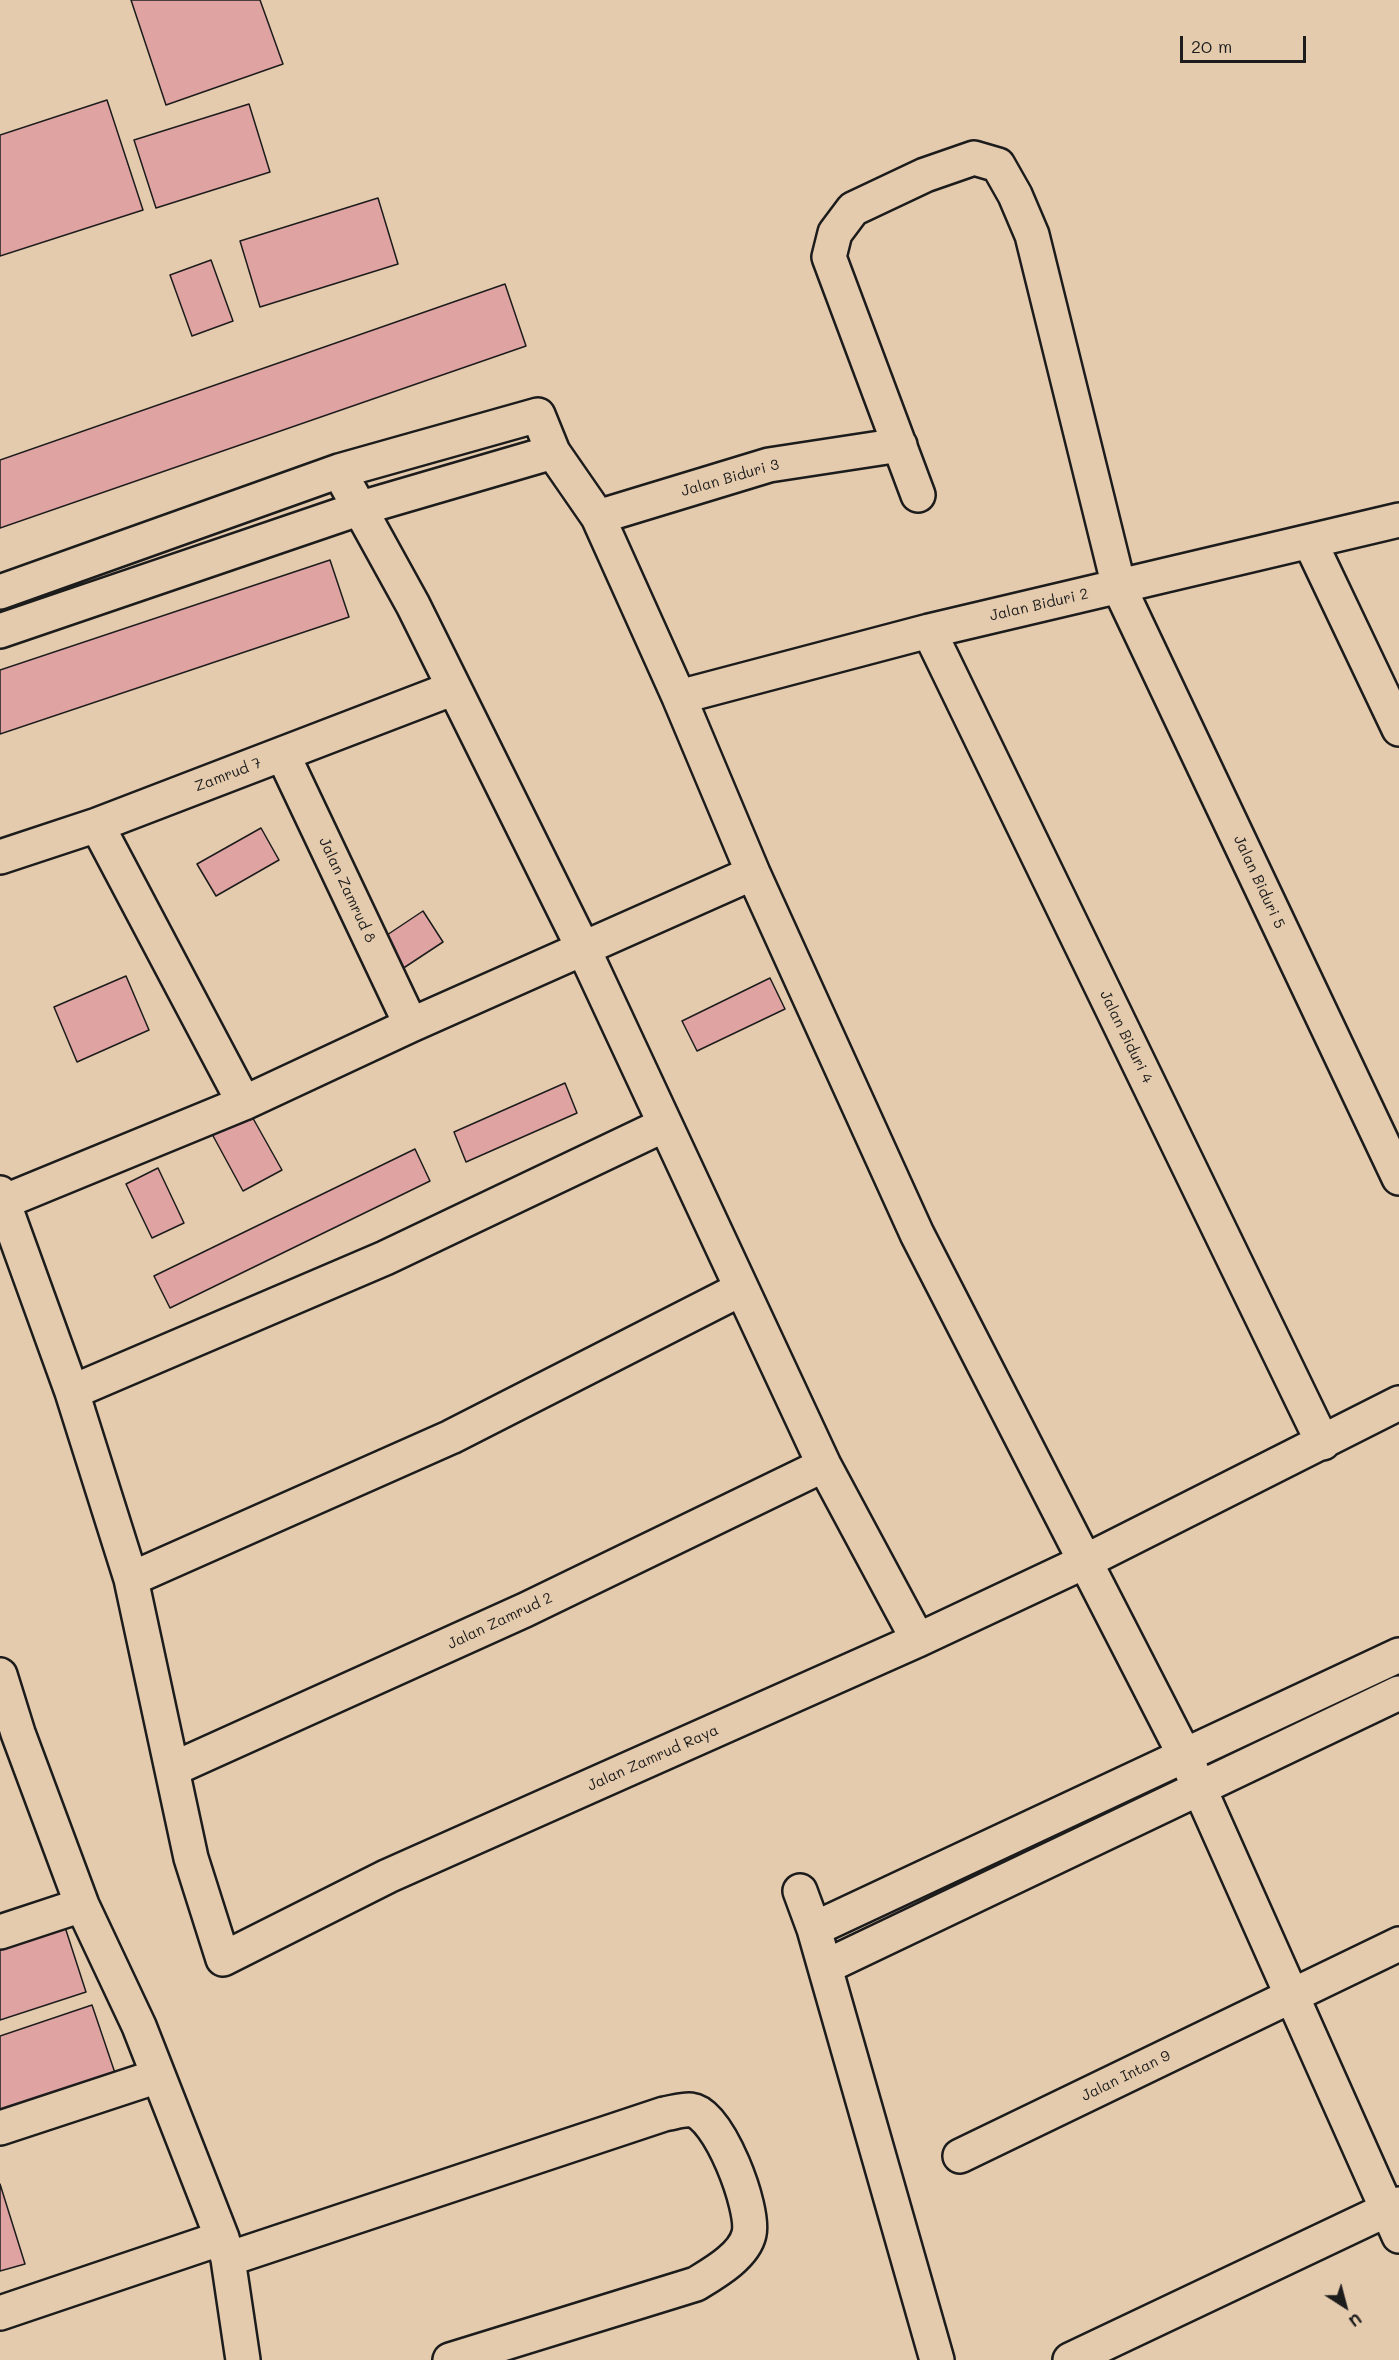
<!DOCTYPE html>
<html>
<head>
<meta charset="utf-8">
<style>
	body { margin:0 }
	#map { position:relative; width:1399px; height:2360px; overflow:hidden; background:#e5cbad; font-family:Mali,sans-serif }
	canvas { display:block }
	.north { position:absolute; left:1315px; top:2276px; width:60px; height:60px; -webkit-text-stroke:4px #e5cbad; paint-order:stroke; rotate:144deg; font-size:16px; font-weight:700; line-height:24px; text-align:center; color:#1c1c1c }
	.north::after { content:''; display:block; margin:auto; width:21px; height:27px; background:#1c1c1c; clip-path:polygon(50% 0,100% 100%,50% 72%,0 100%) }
	.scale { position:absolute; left:1180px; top:36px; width:126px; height:27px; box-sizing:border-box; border:3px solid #1c1c1c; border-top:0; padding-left:8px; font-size:18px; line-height:21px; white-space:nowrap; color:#1c1c1c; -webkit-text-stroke:4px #e5cbad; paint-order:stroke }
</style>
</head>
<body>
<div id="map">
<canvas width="1399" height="2360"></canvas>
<div class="north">U</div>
<div class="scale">20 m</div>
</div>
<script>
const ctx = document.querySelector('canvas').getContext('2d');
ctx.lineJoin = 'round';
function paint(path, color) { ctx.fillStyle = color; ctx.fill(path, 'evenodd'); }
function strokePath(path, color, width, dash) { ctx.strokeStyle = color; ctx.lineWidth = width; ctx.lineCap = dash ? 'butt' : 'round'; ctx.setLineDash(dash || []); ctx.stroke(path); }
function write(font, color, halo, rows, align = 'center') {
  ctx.font = font + ' Mali,sans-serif'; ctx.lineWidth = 4.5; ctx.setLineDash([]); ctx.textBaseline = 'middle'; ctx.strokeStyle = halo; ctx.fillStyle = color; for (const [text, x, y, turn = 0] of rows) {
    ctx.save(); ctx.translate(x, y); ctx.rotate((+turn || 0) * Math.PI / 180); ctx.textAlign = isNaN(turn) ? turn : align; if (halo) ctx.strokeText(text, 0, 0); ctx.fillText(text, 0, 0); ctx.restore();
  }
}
const building = new Path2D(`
	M131,0H260L283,64L166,105Z
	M107,100L143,210L0,256V135Z
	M249,104L270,172L156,208L134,140Z
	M378,198L398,264L260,307L240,241Z
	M211,260L233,321L192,336L170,275Z
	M505,284L526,346L0,528V460Z
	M330,560L349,617L0,734V670Z
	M261,828L279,860L216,896L197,864Z
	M423,911L443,942L399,971L378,941Z
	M126,976L149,1030L77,1062L54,1007Z
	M770,978L785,1009L697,1051L682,1021Z
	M565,1083L577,1113L466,1162L454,1132Z
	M250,1113L282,1170L243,1191L212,1134Z
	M415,1149L430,1181L170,1308L154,1276Z
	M158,1168L184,1223L152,1238L126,1184Z
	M64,1924L86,1992L0,2020V1945Z
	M92,2005L115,2073L0,2110V2036Z
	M0,2184L25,2264L0,2271Z`);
paint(building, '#dfa4a2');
strokePath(building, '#1c1c1c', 1.5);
const street = new Path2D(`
	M339,471L413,605L583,948L824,1465L918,1640
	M918,495L829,257L835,233L853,209L925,175L974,158L998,165L1015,195L1032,235L1119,587L1399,1178
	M598,517L769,465L900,445
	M1310,542L1399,729
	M0,592L339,471L538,415L553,452L598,517L679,697L753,873L917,1234L1185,1756L1399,2236
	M0,631L361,508L553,452
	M929,631L1323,1443
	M679,697L929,631L1399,520
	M283,755L411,1025
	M97,825L244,1103
	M0,857L97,825L454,688
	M0,1193L72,1392L131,1579L191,1858L223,1959L388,1876L918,1640L1086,1561L1399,1403
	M3,1202L244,1103L411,1025L753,873
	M72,1392L385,1258L664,1125
	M131,1579L451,1437L741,1289
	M0,1675L18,1733L82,1905L139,2026L222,2238L228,2259L243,2360
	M173,1769L525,1610L824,1465
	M800,1891L814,1929L937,2360
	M814,1929L1399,1655
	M0,1932L82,1905
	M825,1967L1399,1693
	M0,2128L158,2076
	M960,2156L1399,1944
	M228,2259L664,2114C672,2113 683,2109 691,2110C719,2113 755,2209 749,2234C744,2256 714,2273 696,2284L450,2360
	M0,2313L222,2238
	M1070,2360L1399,2204`);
strokePath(street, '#1c1c1c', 38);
strokePath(street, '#e5cbad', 33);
write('15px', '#1c1c1c', '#e5cbad', [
	["Jalan Biduri 3",730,478,-16],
	["Jalan Biduri 2",1039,605,-13],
	["Zamrud 7",228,775,-21],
	["Jalan Biduri 5",1259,882,65],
	["Jalan Zamrud 8",347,890,65],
	["Jalan Biduri 4",1126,1037,64],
	["Jalan Zamrud 2",500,1621,-25],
	["Jalan Zamrud Raya",653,1758,-24],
	["Jalan Intan 9",1126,2076,-26]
]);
</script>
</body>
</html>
